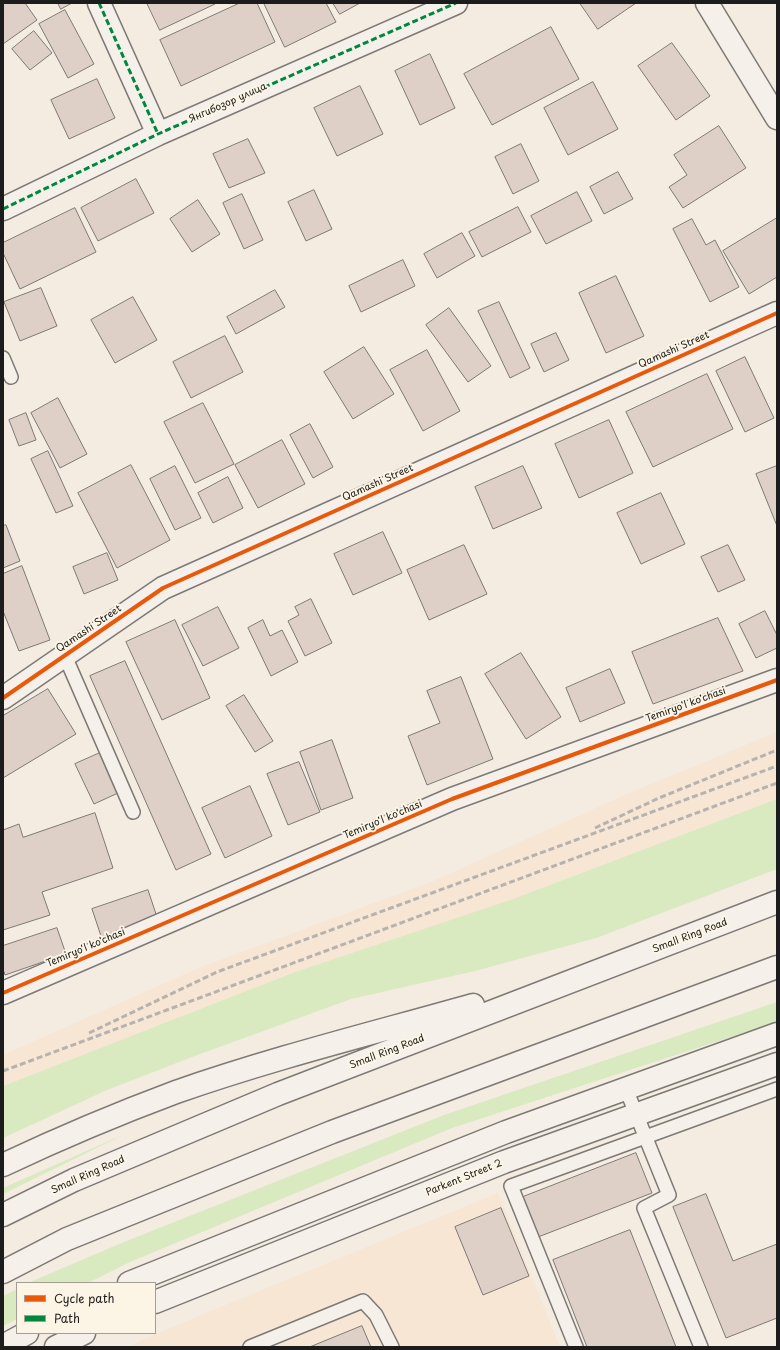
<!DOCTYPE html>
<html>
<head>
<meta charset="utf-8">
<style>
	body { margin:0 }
	#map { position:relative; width:780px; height:1350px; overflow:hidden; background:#f4ebe1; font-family:"Playpen Sans",sans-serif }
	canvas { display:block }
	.frame { position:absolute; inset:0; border:4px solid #1c1c1c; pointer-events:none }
	.legend { position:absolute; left:16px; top:1282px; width:140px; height:52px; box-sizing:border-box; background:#fcf5e5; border:1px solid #a29e95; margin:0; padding:5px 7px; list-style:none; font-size:12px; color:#1c1c1c }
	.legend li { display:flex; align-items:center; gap:8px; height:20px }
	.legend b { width:20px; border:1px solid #a29e95 }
</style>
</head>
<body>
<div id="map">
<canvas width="780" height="1350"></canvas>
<div class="frame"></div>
<ul class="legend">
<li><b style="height:5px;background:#e8590c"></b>Cycle path</li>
<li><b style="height:5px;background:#00873e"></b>Path</li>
</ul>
</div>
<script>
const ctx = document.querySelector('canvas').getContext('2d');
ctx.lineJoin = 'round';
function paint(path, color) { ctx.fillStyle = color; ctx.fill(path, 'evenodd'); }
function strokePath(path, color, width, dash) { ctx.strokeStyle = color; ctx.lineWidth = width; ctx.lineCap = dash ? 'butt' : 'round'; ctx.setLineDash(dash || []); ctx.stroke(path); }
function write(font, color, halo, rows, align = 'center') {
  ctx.font = font + ' "Playpen Sans",sans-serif'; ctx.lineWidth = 4; ctx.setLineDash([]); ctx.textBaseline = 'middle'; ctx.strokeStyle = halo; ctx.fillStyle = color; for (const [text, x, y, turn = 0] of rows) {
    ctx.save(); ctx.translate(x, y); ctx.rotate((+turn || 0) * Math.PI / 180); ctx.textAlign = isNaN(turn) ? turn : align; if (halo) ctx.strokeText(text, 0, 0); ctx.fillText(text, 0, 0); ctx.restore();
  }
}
paint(new Path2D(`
	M777,732V799L510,900L295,972L3,1086V1055L201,967L431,882L627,794Z
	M498,1193L560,1347H129L155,1334Z`), '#f8e6d5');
paint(new Path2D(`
	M777,799V869L596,938L475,971L351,999L192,1057L107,1090L3,1138V1086L295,972L510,900Z
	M777,1002V1022L452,1128L130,1262L88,1283H28L124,1242L444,1115Z
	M125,1134L3,1194V1188Z
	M17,1289V1319L3,1326V1296Z`), '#d9eac0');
const building = new Path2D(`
	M3,3H25L37,20L3,44Z
	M58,3H72L61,9Z
	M147,3H214L215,4L160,30Z
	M240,3H257L275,42L181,86L160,40Z
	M264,3H326L336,22L285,47Z
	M333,3H360L340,14Z
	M580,3H636L598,29Z
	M65,10L94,64L68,78L39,24Z
	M551,27L579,79L492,125L464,74Z
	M34,31L52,53L30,70L12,49Z
	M672,43L710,96L676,120L638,66Z
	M430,54L455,108L420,125L395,71Z
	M97,79L115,118L69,139L51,100Z
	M593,82L618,129L568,155L544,108Z
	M360,86L383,134L337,156L314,108Z
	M719,126L746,168L683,208L669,187L687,175L674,155Z
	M248,139L265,173L229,188L213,154Z
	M521,144L539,181L513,194L495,157Z
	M618,172L633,199L604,214L590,187Z
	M136,179L154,213L98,241L81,208Z
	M314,190L332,229L306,241L288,202Z
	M577,192L592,221L546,244L531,216Z
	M242,194L263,240L244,249L223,203Z
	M198,200L220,234L192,252L170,219Z
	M518,207L531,232L482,257L469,232Z
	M75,208L96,252L20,289L3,253V243Z
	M777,218V277L749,294L723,251Z
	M692,219L706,245L715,240L739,287L710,302L673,229Z
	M462,233L475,256L437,278L424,254Z
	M403,260L415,286L361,312L349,286Z
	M616,276L644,336L606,353L579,293Z
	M41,288L57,326L20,341L4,302Z
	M275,290L285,307L236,334L227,317Z
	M133,297L157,340L115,363L91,320Z
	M499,302L530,368L510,378L478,311Z
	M449,308L491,366L468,382L426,325Z
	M556,333L569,360L544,372L531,344Z
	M225,336L243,372L191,398L173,362Z
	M364,347L394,394L353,419L324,372Z
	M427,350L460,411L423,431L390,370Z
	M745,357L774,418L745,432L716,371Z
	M707,374L733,429L653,467L626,412Z
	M58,398L87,454L60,468L31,413Z
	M203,403L234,464L195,483L164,422Z
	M26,413L36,440L19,446L9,420Z
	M609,420L633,473L579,498L555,444Z
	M310,424L333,467L313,478L290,435Z
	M282,440L305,484L258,508L235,465Z
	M48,451L73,506L56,513L31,459Z
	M131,465L170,540L117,568L78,493Z
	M175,466L201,518L175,530L150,479Z
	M523,466L542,508L493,529L475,487Z
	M777,466V526L756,474Z
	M228,477L243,508L213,523L198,493Z
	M661,493L685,544L641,564L617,513Z
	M6,525L20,561L3,568V526Z
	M383,532L402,573L353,595L334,554Z
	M464,545L487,594L429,620L407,570Z
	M728,545L745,580L718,592L701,557Z
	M107,553L118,580L84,594L73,567Z
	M22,566L50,640L19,651L3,611V574Z
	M311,599L332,643L305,656L288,621L299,615L295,607Z
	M218,607L239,648L203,666L182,625Z
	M765,611L777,635V648L756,658L739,624Z
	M718,618L743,671L653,704L632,652Z
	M175,620L210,698L162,720L126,642Z
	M263,620L270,636L282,630L298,662L271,676L248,628Z
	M521,653L561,717L526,739L485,674Z
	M125,661L211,854L176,870L90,676Z
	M610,669L625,703L580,722L566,688Z
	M461,677L493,759L427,785L408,736L440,723L427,691Z
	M48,689L76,734L3,778V716Z
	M244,695L273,741L255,752L226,706Z
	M332,740L353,798L321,810L300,752Z
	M100,753L118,793L94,804L75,764Z
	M299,762L320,812L288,825L267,774Z
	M250,786L272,836L225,858L202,808Z
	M95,813L113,868L42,892L50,915L3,930V830L19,824L23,837Z
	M148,890L158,920L102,939L92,909Z
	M57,928L66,954L5,975L3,969V946Z
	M636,1153L652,1193L538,1237L523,1197Z
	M706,1194L733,1261L777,1244V1318L726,1338L673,1207Z
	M501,1208L529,1276L483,1295L455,1227Z
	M630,1230L676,1347H587L553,1260Z
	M362,1326L371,1347H310Z`);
paint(building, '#ded0c7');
strokePath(building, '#7d7975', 1);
const lane = new Path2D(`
	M3,358L11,377
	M65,656L133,812
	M626,1089L669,1195L644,1208L701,1347
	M250,1347L363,1301L376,1315L392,1347
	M576,1347L511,1186L777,1089`);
const street = new Path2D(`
	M99,3L158,134
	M707,3L777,118
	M3,209L158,134L456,3
	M3,698L163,588L777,313
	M3,993L452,799L777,680`);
const primary = new Path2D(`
	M155,1302L504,1162L777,1064
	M56,1347L84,1333`);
const highway = new Path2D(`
	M3,1165C60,1138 117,1114 176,1092C273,1058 374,1033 473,1005
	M3,1215L74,1180L278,1094L777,902
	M3,1272L67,1239L332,1132L777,967
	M129,1283L506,1132L777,1034
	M3,1346L27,1333`);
strokePath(lane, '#7d7975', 16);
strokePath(street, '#7d7975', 25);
strokePath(primary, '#7d7975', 25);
strokePath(highway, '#7d7975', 25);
strokePath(lane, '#f5f1ea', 13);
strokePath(street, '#f5f1ea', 22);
strokePath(primary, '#f5f1ea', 22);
strokePath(highway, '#f5f1ea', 22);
strokePath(new Path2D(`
	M595,828L659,798L777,750
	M89,1033L217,972L777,766
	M3,1071L777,783`), '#b6b2ad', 3, [6, 3]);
strokePath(new Path2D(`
	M99,3L158,134
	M3,209L158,134L456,3`), '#00873e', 3, [6, 3]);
strokePath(new Path2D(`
	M3,698L163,588L777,313
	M3,993L452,799L777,680`), '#e8590c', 4);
write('10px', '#1c1c1c', '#fcf5e5', [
	["Янгибозор улица",228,103,-24],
	["Qamashi Street",674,350,-24],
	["Qamashi Street",378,483,-24],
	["Qamashi Street",89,629,-34],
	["Temiryo'l ko'chasi",686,705,-20],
	["Temiryo'l ko'chasi",383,820,-23],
	["Small Ring Road",690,936,-21],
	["Temiryo'l ko'chasi",86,948,-23],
	["Small Ring Road",387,1052,-21],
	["Small Ring Road",88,1175,-24],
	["Parkent Street 2",464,1178,-22]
]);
</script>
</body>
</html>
